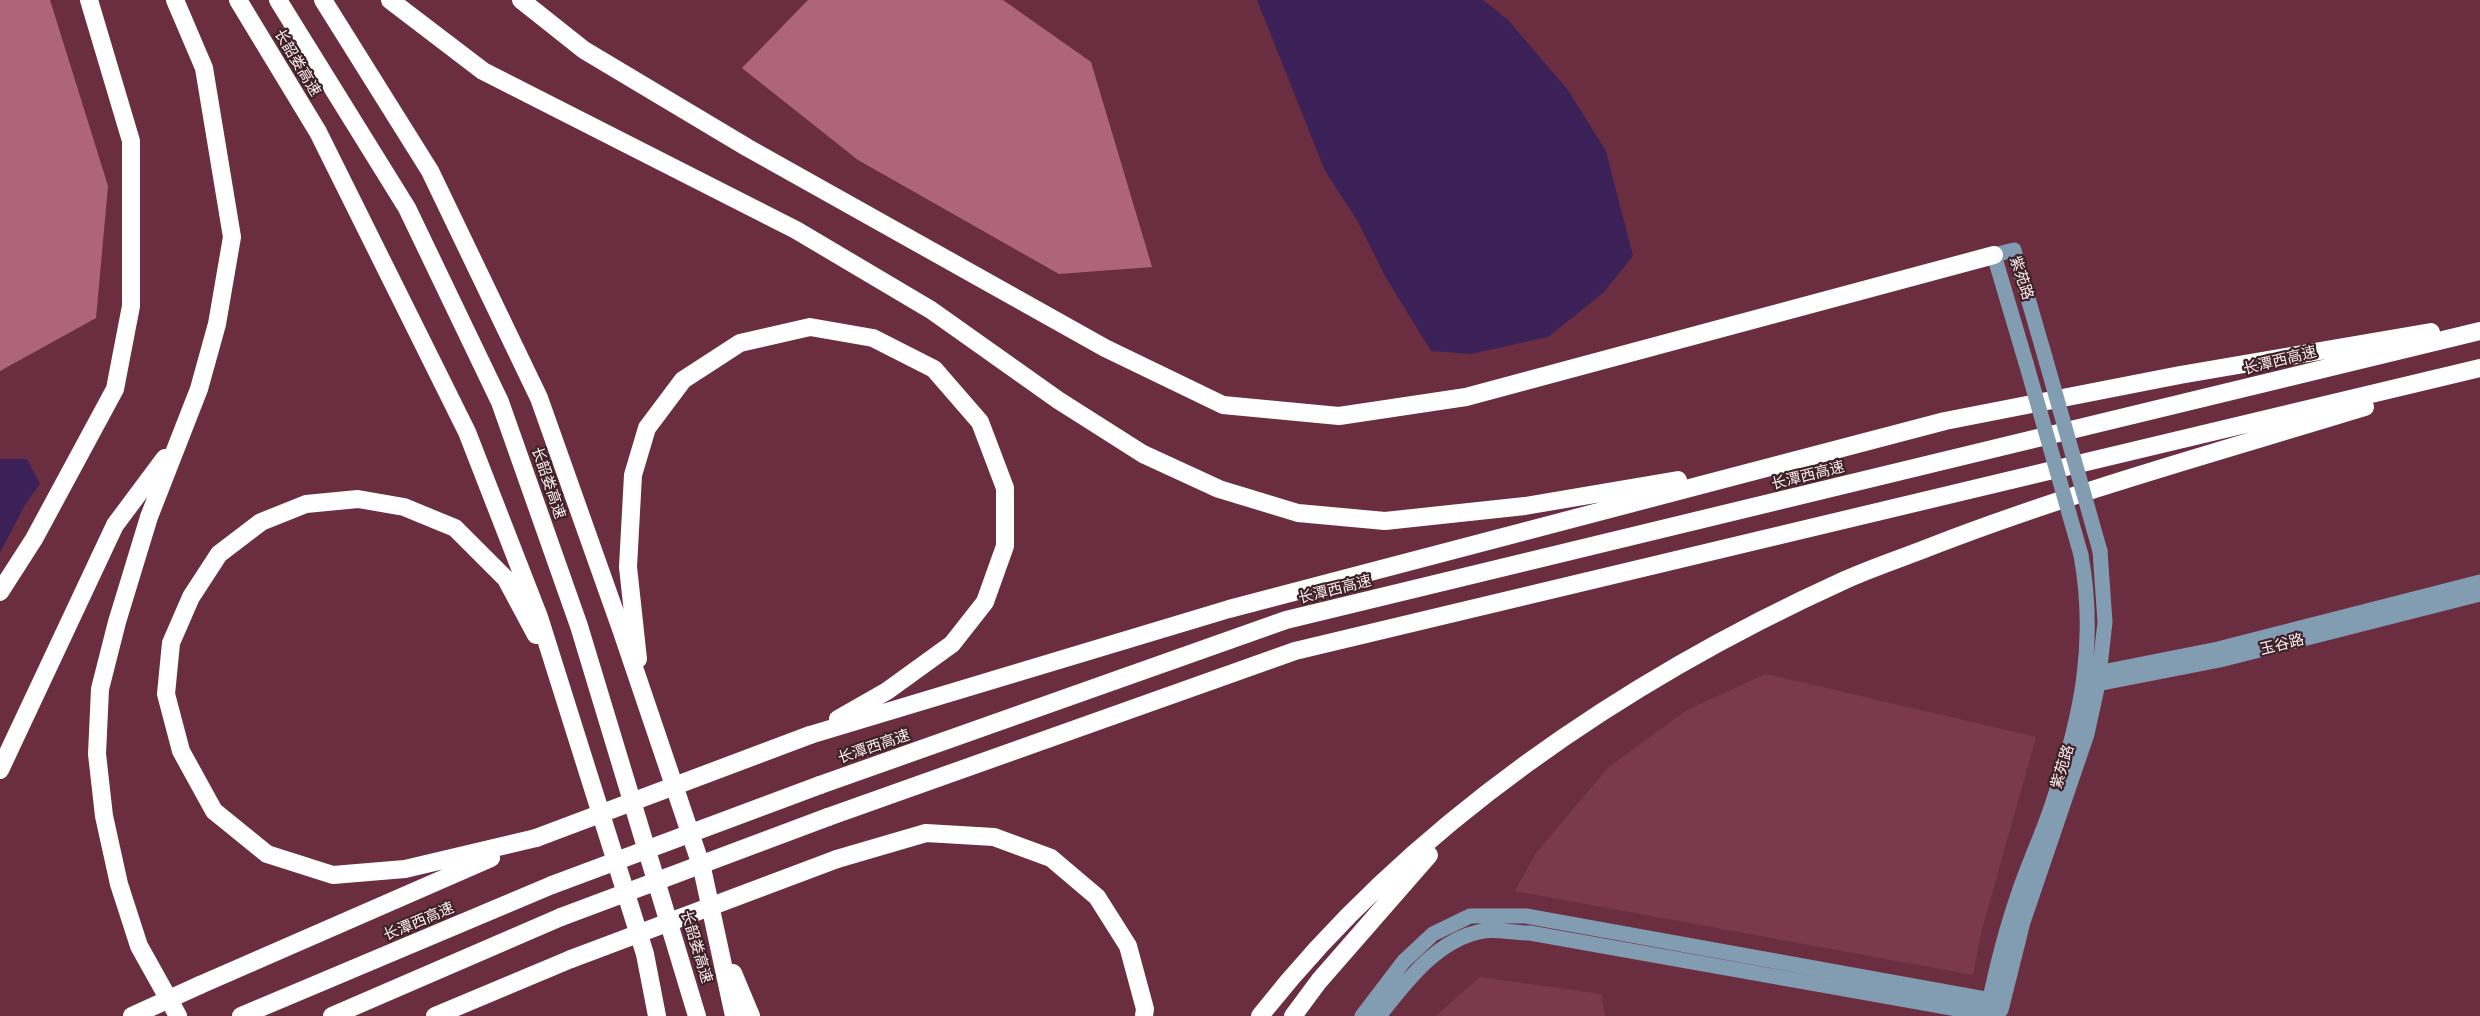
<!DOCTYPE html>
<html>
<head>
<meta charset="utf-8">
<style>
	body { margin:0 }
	canvas { display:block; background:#6b2e40 }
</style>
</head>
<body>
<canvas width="2480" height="1016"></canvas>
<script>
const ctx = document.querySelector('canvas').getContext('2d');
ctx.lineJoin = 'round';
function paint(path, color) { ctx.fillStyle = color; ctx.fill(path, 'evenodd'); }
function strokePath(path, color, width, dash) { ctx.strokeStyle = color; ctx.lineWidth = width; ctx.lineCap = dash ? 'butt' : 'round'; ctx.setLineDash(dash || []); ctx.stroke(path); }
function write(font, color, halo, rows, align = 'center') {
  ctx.font = font + ' "Fira Sans","Noto Sans SC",sans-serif'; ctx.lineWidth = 4.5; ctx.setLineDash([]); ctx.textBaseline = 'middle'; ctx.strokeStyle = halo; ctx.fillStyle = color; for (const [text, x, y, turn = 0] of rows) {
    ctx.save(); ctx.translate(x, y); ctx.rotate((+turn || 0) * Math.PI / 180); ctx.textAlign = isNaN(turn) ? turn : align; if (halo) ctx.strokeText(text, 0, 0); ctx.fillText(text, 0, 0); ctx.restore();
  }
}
paint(new Path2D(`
	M1766,674L2036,737L1982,929L1973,975L1515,891L1536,853L1609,767L1687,710Z
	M1480,977L1601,994L1605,1016H1436Z`), '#7b394d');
paint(new Path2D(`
	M0,0H50L108,186L96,318L0,371Z
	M808,0H1003L1091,62L1152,267L1059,274L858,160L742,68Z`), '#af6579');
paint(new Path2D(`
	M1257,0H1483L1508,20L1568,90L1606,151L1633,256L1603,293L1548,337L1471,354L1431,351L1386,278L1357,220L1325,171Z
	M0,459H27L40,484L25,505L0,553Z`), '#3c2159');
strokePath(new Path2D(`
	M2026,363L1994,255L2014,250L2045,357
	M2092,674L2218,649L2480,582
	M2092,685L2220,660L2480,594
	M1988,1008C1996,969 2006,929 2019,892C2029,862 2043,833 2053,802C2081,717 2097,645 2081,555
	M2001,1010L2023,922L2087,734L2098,684L2105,622L2100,551
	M1362,1016L1404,961L1433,934L1470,916H1526L2002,1002
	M1379,1016C1405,983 1437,939 1483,931C1497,929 1515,933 1530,933L1996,1016`), '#829cb2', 15);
strokePath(new Path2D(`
	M175,0L204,68L232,237L217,324L199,389L149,517L117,622L100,689L97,754L104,816L119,884L139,946L178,1016
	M238,0L318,132L467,432L539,617L645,954L657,1016
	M278,0L407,208L500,402L579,626L697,1016
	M323,0L430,171L539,398L621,629L702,868L734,1016
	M390,0L483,71L796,230L931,310L1058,400L1143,454L1219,489L1298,513L1385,521L1525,506L1678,480
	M521,0L584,50L748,148L1105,348L1223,405L1339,416L1466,397L1994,255
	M0,592L34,539L115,389L131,306V141L89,0
	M536,635L506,579L455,528L404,507L358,499L306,504L261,522L219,554L191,597L171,643L166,694L181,751L214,811L267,854L333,875L405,869L536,838
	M638,659L628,567L633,475L647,428L683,380L740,343L810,327L873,338L934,369L980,422L1005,488V546L985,602L952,644L887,691L838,719
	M810,735L1229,609L1945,421L2180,375L2431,332
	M0,770L115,525L165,458
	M820,785L1286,620L2480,331
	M828,817L1295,651L2480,368
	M837,859L926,833L994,837L1051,858L1097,897L1128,946L1145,1009L1144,1016
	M733,973L751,1016
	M200,985L491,858
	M241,1016L552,885
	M332,1016L561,917
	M435,1016L571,959
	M1260,1016C1409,826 1626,679 1845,580C1874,567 1905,557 1935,545C2075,491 2221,451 2365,407
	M1293,1016L1319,981L1429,855`), '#fff', 18);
strokePath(new Path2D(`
	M2045,357L2100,551
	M2026,363L2081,555`), '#829cb2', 15);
strokePath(new Path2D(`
	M536,838L810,735
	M552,885L820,785
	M561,917L828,817
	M571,959L837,859
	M132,1016L200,985`), '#fff', 18);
write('15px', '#fcedf0', '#3e2229', [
	["长韶娄高速",297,63,59],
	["紫苑路",2021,278,72],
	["长潭西高速",2280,361,-14],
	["长潭西高速",1808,476,-14],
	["长韶娄高速",548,483,71],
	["长潭西高速",1335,590,-14],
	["玉谷路",2282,645,-14],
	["长潭西高速",874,747,-19],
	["紫苑路",2063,767,-73],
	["长潭西高速",419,922,-23],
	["长韶娄高速",696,947,73]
]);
</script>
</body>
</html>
